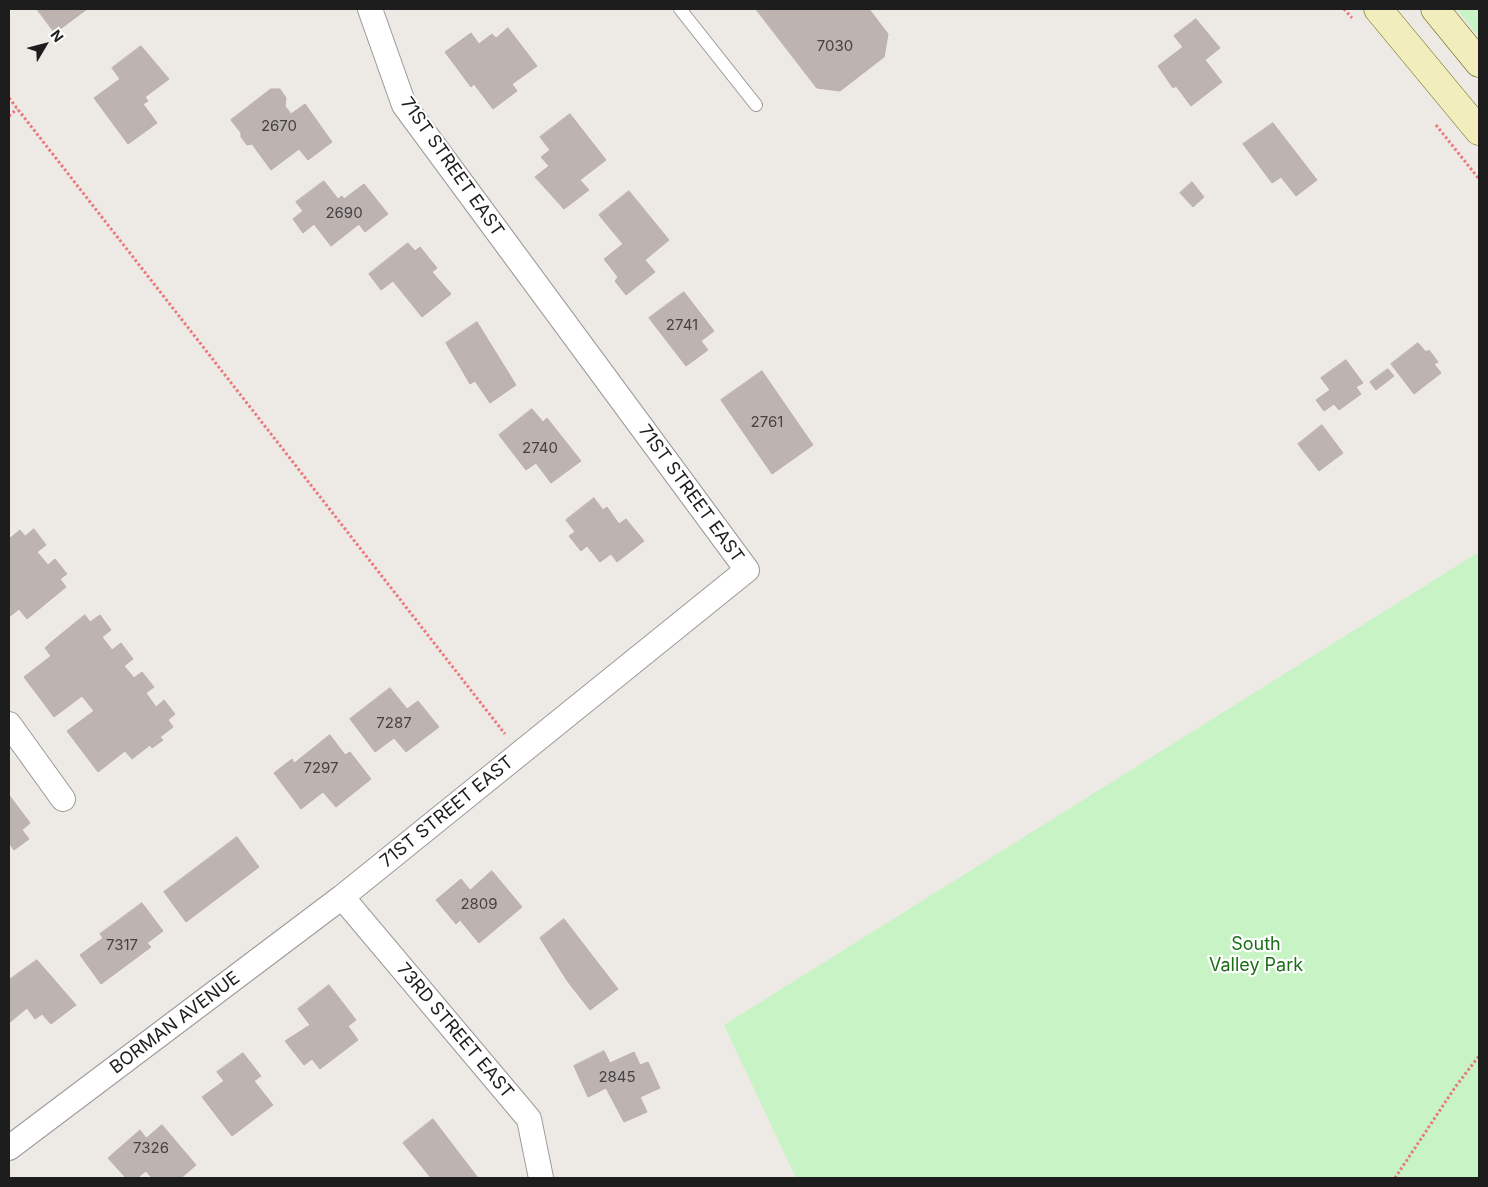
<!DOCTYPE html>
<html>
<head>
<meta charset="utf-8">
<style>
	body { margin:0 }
	#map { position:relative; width:1488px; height:1187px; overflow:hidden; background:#ede9e4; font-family:Inter,sans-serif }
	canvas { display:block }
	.frame { position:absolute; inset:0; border:10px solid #1d1d1d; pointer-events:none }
	.north { position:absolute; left:20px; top:20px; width:50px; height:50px; -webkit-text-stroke:4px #fff; paint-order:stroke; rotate:53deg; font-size:14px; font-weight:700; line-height:20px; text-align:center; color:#1d1d1d }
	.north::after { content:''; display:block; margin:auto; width:18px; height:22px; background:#1d1d1d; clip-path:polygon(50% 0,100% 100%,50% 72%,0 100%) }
</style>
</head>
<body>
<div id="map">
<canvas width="1488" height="1187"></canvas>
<div class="frame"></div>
<div class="north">N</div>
</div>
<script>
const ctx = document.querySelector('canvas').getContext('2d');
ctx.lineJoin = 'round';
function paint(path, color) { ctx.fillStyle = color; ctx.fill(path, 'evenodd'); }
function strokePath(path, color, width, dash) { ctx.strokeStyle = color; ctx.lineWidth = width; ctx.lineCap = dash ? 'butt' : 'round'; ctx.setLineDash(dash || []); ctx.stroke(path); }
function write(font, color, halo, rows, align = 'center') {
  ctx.font = font + ' Inter,sans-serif'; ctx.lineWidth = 4.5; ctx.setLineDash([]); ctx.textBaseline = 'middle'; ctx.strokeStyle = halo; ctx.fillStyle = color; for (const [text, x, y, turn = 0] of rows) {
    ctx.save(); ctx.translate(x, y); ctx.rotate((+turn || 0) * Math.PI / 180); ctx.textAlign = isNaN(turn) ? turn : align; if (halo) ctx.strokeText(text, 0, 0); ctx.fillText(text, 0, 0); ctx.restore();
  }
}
paint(new Path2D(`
	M1457,9H1479V37Z
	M1479,552V1178H796L724,1025Z`), '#c7f3c5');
const building = new Path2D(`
	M37,9H87L55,33Z
	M756,9H869L888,34L884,57L840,91L817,88Z
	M1196,19L1220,48L1205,60L1222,82L1191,106L1176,86L1173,88L1158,66L1183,47L1174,36Z
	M508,28L537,66L512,84L517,91L493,109L474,84L471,87L445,52L471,33L479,44L492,34L496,38Z
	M141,46L169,79L145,97L148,101L143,104L157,123L128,144L94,98L120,79L112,68Z
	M271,89H280L286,98L285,106L291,114L305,104L332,142L308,160L299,149L271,170L252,144L247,145L241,137V133L231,120Z
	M570,114L606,160L580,180L589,190L564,209L535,177L549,166L541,157L550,150L540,137Z
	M1273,123L1317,180L1296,196L1281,177L1272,183L1243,144Z
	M324,181L338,199L342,196L344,199L364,184L388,214L365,232L359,224L331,246L314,224L303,233L293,219L303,211L296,202Z
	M1192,182L1204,197L1193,207L1180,193Z
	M629,191L669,240L645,260L655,272L626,295L615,281L618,277L604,259L623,244L599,215Z
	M408,243L415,251L420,247L437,268L432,272L451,294L422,317L393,281L381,290L369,274Z
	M684,292L714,331L701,341L708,350L686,366L649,318Z
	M477,322L516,385L490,403L475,381L470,384L446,343Z
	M1418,343L1426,352L1429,350L1438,362L1434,364L1441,373L1414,394L1391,364Z
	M1346,360L1363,383L1356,387L1361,394L1339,410L1334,404L1324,411L1316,400L1330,390L1321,378Z
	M1388,369L1394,376L1376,390L1370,382Z
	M762,371L813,445L772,474L721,400Z
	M532,409L543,422L547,418L581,461L551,483L536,463L526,470L499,435Z
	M1322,425L1343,453L1319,471L1298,444Z
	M594,498L603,510L607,507L619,524L626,519L644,541L617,562L611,554L600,562L587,546L581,551L569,536L575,532L566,520Z
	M34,529L46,545L37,552L48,565L55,559L67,574L60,579L66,587L27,619L19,609L9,617V539L20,530L25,536Z
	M85,615L90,622L100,615L111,630L102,637L112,650L121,643L133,659L124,666L134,678L142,672L154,687L146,693L156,707L164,700L175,714L168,720L173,727L160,737L163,740L152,748L150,745L132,759L125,751L98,772L67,731L94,711L82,696L54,717L24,677L51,656L45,648L49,644Z
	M390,688L407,709L418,701L439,727L406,752L394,738L375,752L350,719Z
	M330,735L345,755L350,752L371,779L336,807L323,792L301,809L274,773L292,759L294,763Z
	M9,795L30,823L22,830L29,839L14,850L9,843Z
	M237,837L259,867L186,922L164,892Z
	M492,871L522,907L479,943L460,920L456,924L436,900L461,879L470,890Z
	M142,903L163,931L147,943L151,947L101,984L80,955L103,938L100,934Z
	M564,919L618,989L590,1010L568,982L540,938Z
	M37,960L76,1005L51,1024L42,1014L35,1019L27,1008L9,1023V980Z
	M329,985L356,1020L348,1026L358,1040L320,1069L312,1059L304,1065L285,1041L310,1025L298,1009Z
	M604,1051L610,1063L634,1052L640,1065L648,1062L660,1088L640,1097L647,1112L624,1122L606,1088L588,1097L574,1066Z
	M243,1053L261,1076L254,1081L273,1105L232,1136L202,1097L224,1081L217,1072Z
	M433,1119L478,1178H431L403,1143Z
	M162,1125L196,1165L181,1178H152L146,1171L137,1178H126L108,1158L140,1130L146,1138Z`);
paint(building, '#bdb4b1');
strokePath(building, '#bdaea8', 1);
const lane = new Path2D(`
	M680,9L756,105`);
const street = new Path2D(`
	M9,724L63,799
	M342,897L529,1119L541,1178
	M9,1148L342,897L747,570L404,105L370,9`);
const secondary = new Path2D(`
	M1378,9L1479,131
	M1435,9L1479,63`);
strokePath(lane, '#9a9a9a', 14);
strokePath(street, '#9a9a9a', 26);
strokePath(secondary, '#676511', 29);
strokePath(new Path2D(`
	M1344,9L1352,18
	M9,98L505,734
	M9,116L17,109
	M1436,125L1479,179
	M1395,1178L1456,1086L1479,1056`), '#ea787b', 3, [2.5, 2.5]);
strokePath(lane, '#fff', 12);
strokePath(street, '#fff', 24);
strokePath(secondary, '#f2edbd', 28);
write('15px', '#454342', null, [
	["7030",835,46],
	["2670",279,126],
	["2690",344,213],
	["2741",682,325],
	["2761",767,422],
	["2740",540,448],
	["7287",394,723],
	["7297",321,768],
	["2809",479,904],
	["7317",122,945],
	["2845",617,1077],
	["7326",151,1148]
]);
write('18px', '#1d1d1d', '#fff', [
	["71ST STREET EAST",452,167,55],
	["71ST STREET EAST",691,494,54],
	["71ST STREET EAST",447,812,-39],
	["BORMAN AVENUE",175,1023,-37],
	["73RD STREET EAST",455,1031,50]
]);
write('18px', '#1b6e17', '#fff', [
	["South",1256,945],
	["Valley Park",1256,966]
]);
</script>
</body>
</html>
